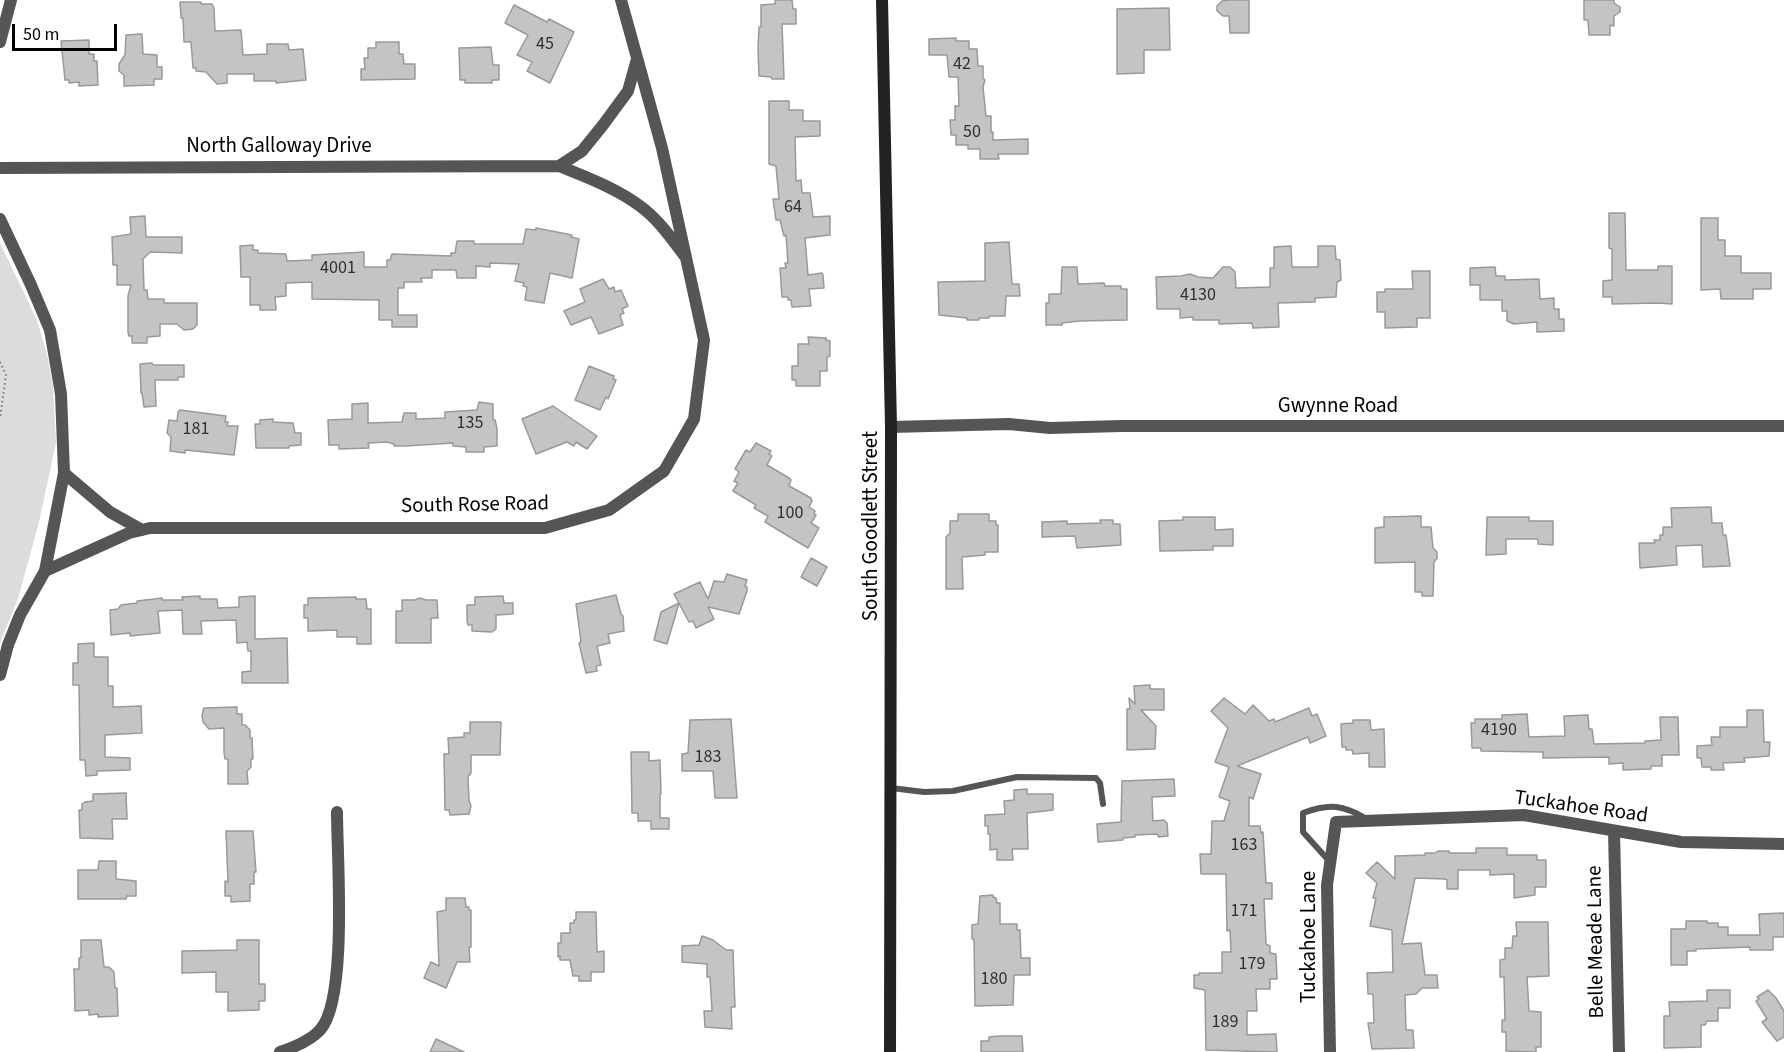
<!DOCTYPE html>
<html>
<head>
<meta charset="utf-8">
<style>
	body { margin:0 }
	#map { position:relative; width:1784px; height:1052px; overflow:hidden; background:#fff; font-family:"Source Sans 3",sans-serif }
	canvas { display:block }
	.scale { position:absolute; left:12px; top:24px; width:105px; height:27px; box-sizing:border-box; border:3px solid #000; border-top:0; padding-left:8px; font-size:18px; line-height:21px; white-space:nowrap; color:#000; -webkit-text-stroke:4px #fff; paint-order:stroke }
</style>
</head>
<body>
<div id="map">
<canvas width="1784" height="1052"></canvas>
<div class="scale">50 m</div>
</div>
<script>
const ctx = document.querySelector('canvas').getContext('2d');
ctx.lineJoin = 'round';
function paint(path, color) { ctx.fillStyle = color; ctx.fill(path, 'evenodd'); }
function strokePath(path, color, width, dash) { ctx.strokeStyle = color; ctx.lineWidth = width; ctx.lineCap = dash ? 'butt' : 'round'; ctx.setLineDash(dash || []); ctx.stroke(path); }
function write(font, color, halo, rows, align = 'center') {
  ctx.font = font + ' "Source Sans 3",sans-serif'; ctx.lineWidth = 6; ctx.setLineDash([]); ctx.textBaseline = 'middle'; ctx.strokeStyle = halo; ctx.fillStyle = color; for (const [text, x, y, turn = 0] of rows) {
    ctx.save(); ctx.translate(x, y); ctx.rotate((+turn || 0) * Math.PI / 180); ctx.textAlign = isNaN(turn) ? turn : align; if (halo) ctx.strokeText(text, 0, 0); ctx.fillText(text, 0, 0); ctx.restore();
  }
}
paint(new Path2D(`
	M0,243L37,320L47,354L53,386L56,443L39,522L18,599L0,643Z`), '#dcdcdc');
const building = new Path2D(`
	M775,0H792L793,9H796V24H782L784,79H772L771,77L759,76L758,48L759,27H761V5L775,4Z
	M1230,0H1249V33H1230L1229,16H1223L1217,11V6L1222,1Z
	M1584,0H1614V3L1620,7V12L1614,16V26L1610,25V35H1589L1588,20H1584Z
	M180,2H201V4H212L214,8L215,31L241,30L243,55L267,54V44H288L289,50L303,49L306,80L276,83V81H254V74H227V83L217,84L206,72L196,71V68H193L191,42H184L183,18H181Z
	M514,5L547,22L549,19L574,32L550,83L527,71L532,62L517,55L528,35L505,23Z
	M1169,8L1170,50H1144V73L1117,74V9Z
	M142,34L143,54L157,55V67H162V79H154V85L124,86V75L119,71V64L125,55L126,35Z
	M956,38V41H969V49H977L978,66H983V78L985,80L983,87L986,116H991V132H993V140L1028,139V154H998L999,159H980V149H968V145H956V135H951L950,120H955V106H959L958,77H949L947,55H929V39Z
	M89,40V54H94V61H97L98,85L79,86V82L69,83V80H65L61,41Z
	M376,42H399V54H403L404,64H415V79L361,80V69H365L364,58H368V48H376Z
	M491,47L493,65H499V80H492V83H465V80H460L459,48Z
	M769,101H789V110H803V121H820V136L795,137L796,181L801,180L802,193H810L813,217L830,216V235L805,238L808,275L822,273L823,275L824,288L809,289L811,306L792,307L791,300H788V297H782L780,268H786L785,263H788L786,235L784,236L780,220H776L773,199H779L776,166L769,164Z
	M1609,213H1625L1626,270H1658V266H1672V304L1658,303L1612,304V297H1603V281L1612,280V249L1609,248Z
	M145,216L146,237H182V253L150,252L143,259L144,290H147L148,299H164V303H197V325L193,329L184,330L177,324H160V336L147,337V343H132V336H129L128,332V296L131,285H117V265H113L112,237L131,234L130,217Z
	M1701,218H1718V240H1725V256H1741V273H1771V289H1753V299H1721L1720,289L1701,290Z
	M536,228L572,235L571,237L579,239L572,278L550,273L544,303L525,300L527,287L523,286L524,283L515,281L519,264L490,263V267L476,266V278H457L456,270H432V278H421L422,282H404V288H398V315H417V327H392V320H379V300L312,299V282L286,283V296L275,297L276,310H260V305H250V277H241L240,246L253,245V250H258V253L286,254L287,261L312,260V255L364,252V267H387V260H390L392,254L451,256V253H455L457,241H474V244H523L526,229L536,230Z
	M1009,242L1012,284H1019L1020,296H1006L1005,316H989V318H979V320H967V318L939,315L938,282L985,281V243Z
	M1291,246L1292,267H1318V246H1335L1336,259L1340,260L1341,280L1337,282L1336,297L1315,298V302L1278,303L1279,327L1253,328L1252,323L1219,324V320H1193V317L1180,318V309H1157L1156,277L1181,276L1190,274L1198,277L1213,278L1223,267H1230L1235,272L1236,288L1270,287V268H1274V247Z
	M1062,267H1077L1078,284L1104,283L1105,286H1121V289H1127V320L1079,321L1062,323V325H1046V303H1049V294H1061Z
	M1495,267L1496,276H1505V280L1539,279L1540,299L1554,298V309H1559V319H1564V331L1537,332V322L1514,324L1507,321V311H1502V300H1480V285H1470V268Z
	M1412,271H1430V318H1417V327L1385,328V312H1377V292H1385V289H1413Z
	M603,279L609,289L614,287L615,292L621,290L628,306L622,309L624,313L620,315L623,325L599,334L591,317L571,325L564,311L585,302L580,289Z
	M808,337L826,338V340L830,341V356L827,357V371H820V386H796V380H792V366H798V344H809Z
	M152,363L153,365H184V377H178V380H155L156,406L144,407L142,393H141L140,364Z
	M589,366L614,376L613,379L616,380L608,399L606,397L600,410L575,400Z
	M479,402L493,404V420H495L497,428V446L484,447V452H466V447L453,446V443L406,446H394V444L387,442L368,443L369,448L339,449V445H329L328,420L352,419V404L368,403V423L402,422L404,413H416V419L445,418V412L477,410Z
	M553,406L597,436L587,449L576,442L574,446L567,442L536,454L522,419Z
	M180,410L226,416L225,422H228L227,426H238L234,455L185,450V453L170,451L171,437L167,433L169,420L177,421L178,412Z
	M273,419V422L293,423L295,433H301V445L289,446V448H256L255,424H260V420Z
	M756,443L771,451L769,454L772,456L767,465L789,478L791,480L789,486L811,498L812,501L809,507L815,511L814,514L816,515L811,523L819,528L808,548L765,522L768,516L754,508L756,505L733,491L738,483L734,481L739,472L735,469L746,450L750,452Z
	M1711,507L1712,523H1722L1723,535H1726L1730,566L1703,567L1702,545L1676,546L1677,565L1640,568L1639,543H1655L1654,540H1660V535H1663V527H1672L1671,508Z
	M958,514H989V521H996V525H998V552H985V555L962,557L963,589H946V537L950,533V521H958Z
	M1421,516V527H1431L1433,548L1437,552V558L1434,562L1433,596H1422V592H1415V562L1375,563V528L1384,527V517Z
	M1183,517H1215V530L1233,529V546H1213V550L1160,551L1159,521L1183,520Z
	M1487,517H1529V521H1553V545L1538,544V539H1506V554L1486,555Z
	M1100,520H1113V524H1120L1121,545L1077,548L1075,536L1042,537V522L1067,521V524L1101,523Z
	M811,558L827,567L817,586L801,577Z
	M727,574L747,580L745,586L747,587V591L739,614L708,607L714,619L696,628L693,621L689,622L674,594L700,582L708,599L714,581L724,582Z
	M616,595L621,614L623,616L624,631L608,634L610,643L597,646L601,665L596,666L597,671L586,673L579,643L581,642L576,604Z
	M200,596V599H217L218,608L239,607V597L255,596V639L287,638L288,683H242V672L251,671V651H248L247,642L237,643L236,620L201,621L202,634H183L182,610L158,611L160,633L130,636V633L111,635L110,610L118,609L121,605L137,603V601L162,598V600H183L182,597Z
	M503,596L504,603H513V614L496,615V629L492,632L472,631V625H468L467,620V605H475V597Z
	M356,597V599H366L367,609H371V644H357V637H337V630L308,631V618H304V605H308V598Z
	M420,598L426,600H437L438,618H431V643H396V611H402V600H415Z
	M679,603L667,644L654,640L661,612Z
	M94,643V657H108V686H113V707L141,706L142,733L105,735V757L130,758V770L97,771V775L86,776L85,760H80L79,685H73V663H78V644Z
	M1150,685V689H1164V710H1141L1156,726L1155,749L1127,750V709H1130L1129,698L1135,704L1134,686Z
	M1224,698L1245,714L1253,705L1269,721L1274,719L1275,722L1309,708L1312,716L1317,714L1326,736L1310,743L1308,737L1237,766L1261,774L1253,799L1249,797V826H1260L1261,833L1263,832L1266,883H1272V899H1264L1266,944L1270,946V953L1276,954L1277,979H1270V989H1256L1257,1011H1247V1035L1276,1034L1277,1052L1206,1050L1205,990L1194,988V975H1199V973H1222V952H1231L1230,930L1227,931L1226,874H1201L1200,854H1211L1212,821H1224L1230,801L1219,797L1229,767L1215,762L1228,728L1211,711Z
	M237,707V714H242V725H245L250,730V738H252L253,759H251V767L247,771L248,784H228V759H225L224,752V728L209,729L203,722L202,715L204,708Z
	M1747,710H1763L1764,742H1770L1769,756L1744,758L1745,762L1723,763L1724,770H1711V767H1702L1701,758H1697V746L1712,745L1711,737H1720V727H1747Z
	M1527,714L1529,737L1565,736L1564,716L1588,715L1589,729H1592L1594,744L1645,743V741L1661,740L1660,717H1678L1679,755H1662V766H1651V769L1623,770V763L1609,764V757L1543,758V752L1481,751V748H1472L1471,723H1475V719H1502V715Z
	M731,719L737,798H715L713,771H682V754L688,753L690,720Z
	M1353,720H1370L1371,730L1384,729L1385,767H1369V753L1353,754L1352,750H1346V747H1342L1341,724L1353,723Z
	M470,722H501L500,755H471V773L468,777L469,800L471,806L469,814L450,815L449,810H445L444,754H449L448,738L464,737V733H470Z
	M631,752H649V761L660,760L661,794H660V818H669V829H651V821H638V813H632Z
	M1174,779L1175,796L1152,797L1153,821L1164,820L1167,823L1168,836L1159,837L1157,834L1135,835V837L1123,838V840L1098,842L1097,824L1121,822L1122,781Z
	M1027,789V794H1053V810L1027,813L1028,849H1012L1013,860H997V849L990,850V834H988V826H985V815L1005,814L1004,801L1014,800V790Z
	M126,793L127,819H112L113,839L80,838L79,810H82V804L85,802L93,801V794Z
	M226,831H253L256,872H254V884H250V901L231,902V896H225V881L228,882Z
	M1476,848H1507V855H1537V860H1546V887H1535V895L1514,898V874L1490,875V870H1458V889H1447V880L1445,879L1415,878L1402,944L1421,943L1425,975H1437L1438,988H1422L1416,994L1405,995L1406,1030H1413L1414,1048L1372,1049L1368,1023H1374L1373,994H1368L1367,973L1393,972L1392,930L1370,926L1376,898H1373L1377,883L1366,873L1377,862L1395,879V856L1425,855V853H1435L1438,851H1449V853H1476Z
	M99,861H116V879L136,881V896H127L126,899H78V870H98Z
	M993,895V897L996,898L997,903H1000V924H1017V930H1020L1021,958H1030V975H1014L1013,1005L975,1006L974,939H972V925L978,924L980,896Z
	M446,898H465L466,907H469V910H471V947H469L470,962H457L446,988L424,978L431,962L439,966L437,912L446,910Z
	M576,912H596L597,952L604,951V972H591V981H579V976H573L570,960H560V956L558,957V943H561V933H570V923H574V920H576Z
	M1784,913V937H1773V950H1750V947L1696,949V951H1687V965H1671V929H1686V921H1707V923H1718V927H1728V935H1760L1759,914Z
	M1516,922H1548L1549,976L1527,977L1529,1011L1541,1012V1047H1536V1052L1506,1051V1032H1502V1020H1505L1504,977H1500V960L1505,959V948H1512L1513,936H1517Z
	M702,936L713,940L726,950H733L735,1007H731L732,1029L705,1027L704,1011H712L710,977H707V964L682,962V946L699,945Z
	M81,940H101L104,967H109L114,972L115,988H117L118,1016L98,1017V1014L89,1015V1010L75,1011L74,969H79V958H81Z
	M237,940H259V984H265V1001H259V1010L228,1011V992H216V972L182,973V951L237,950Z
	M1707,990H1730V1008H1718V1021H1707L1705,1025H1701V1047L1664,1048V1016H1670L1669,1002L1707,1001Z
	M1768,990L1776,998L1784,1011V1037L1777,1041L1762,1022L1767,1019L1756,1001L1759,999L1757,997Z
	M1000,1036H1022L1023,1052H981V1041H989V1037Z
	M436,1039L464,1052H430Z`);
paint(building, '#c4c4c4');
strokePath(building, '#999', 1.5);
strokePath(new Path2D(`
	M0,362L6,375L0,418`), '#777', 2, [1.5, 3]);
strokePath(new Path2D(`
	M891,788L924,792L953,791L1017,777L1096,778L1100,783L1103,804
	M1330,862L1303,832V813C1330,803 1343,805 1367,819`), '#555', 6);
strokePath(new Path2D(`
	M0,42L11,0
	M559,166L582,151L603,125L628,91L637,59
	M0,168L559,166C586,177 616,188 640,206C658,219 671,238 684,255
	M0,219L31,285L50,330L61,394L64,473L45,571L20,615L8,645L0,675
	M891,427L1009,424L1050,428L1121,426H1784
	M64,473L110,512L142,530
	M45,571L129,533L150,528H545L609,510L664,471L694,419L704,340L662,148L621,0
	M1614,831L1619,1052
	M280,1052C295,1047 310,1041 320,1030C348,1000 337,857 337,812
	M1330,1052L1327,885L1336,822L1524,815L1681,842L1784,844`), '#555', 12);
strokePath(new Path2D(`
	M882,0L891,427L890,1052`), '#222', 12);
write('18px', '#313131', null, [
	["45",545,45],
	["42",962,65],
	["50",972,133],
	["64",793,208],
	["4001",338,269],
	["4130",1198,296],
	["135",470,424],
	["181",196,430],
	["100",790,514],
	["4190",1499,731],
	["183",708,758],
	["163",1244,846],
	["171",1244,912],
	["179",1252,965],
	["180",994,980],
	["189",1225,1023]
]);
write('21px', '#000', '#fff', [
	["North Galloway Drive",279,147],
	["Gwynne Road",1338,407],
	["South Rose Road",475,506,-1],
	["South Goodlett Street",872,526,-90],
	["Tuckahoe Road",1581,808,8],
	["Tuckahoe Lane",1310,937,-90],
	["Belle Meade Lane",1597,942,-91]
]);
</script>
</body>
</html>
